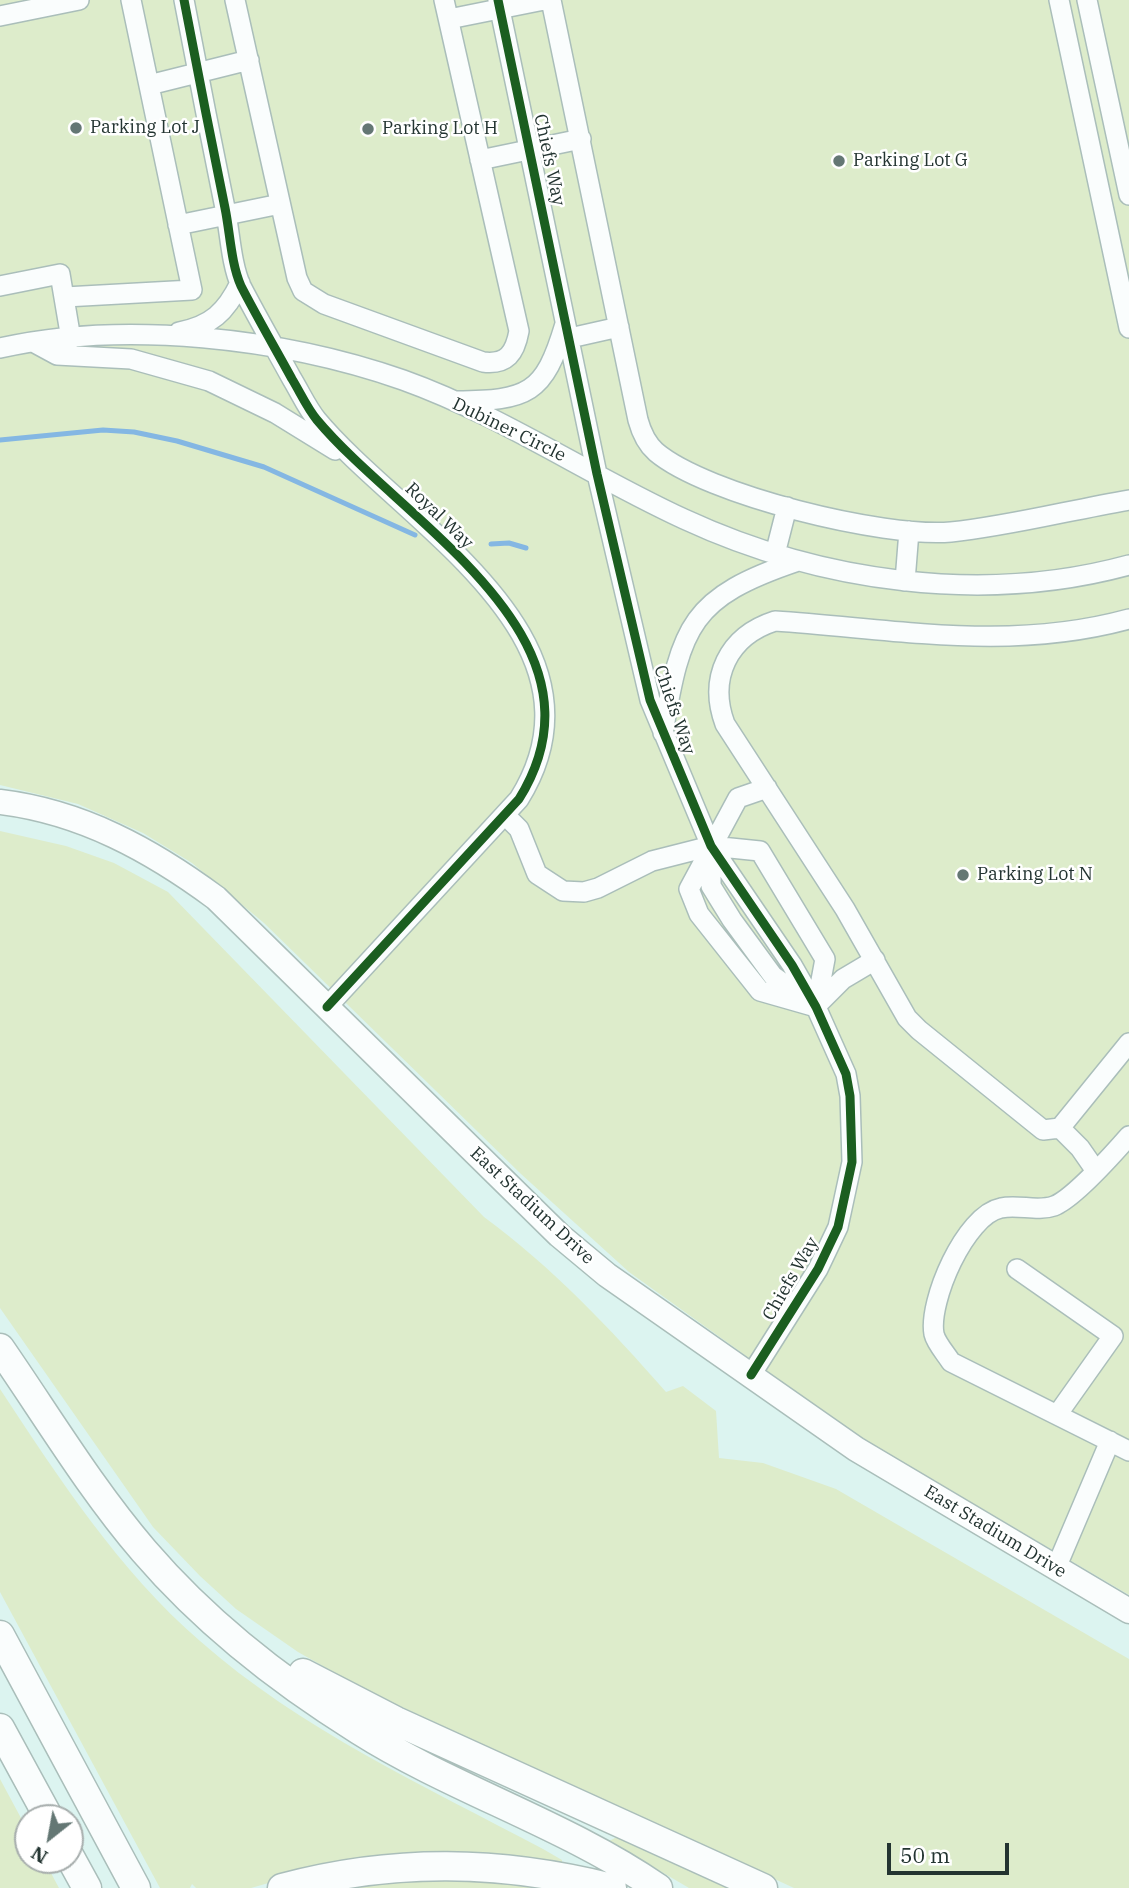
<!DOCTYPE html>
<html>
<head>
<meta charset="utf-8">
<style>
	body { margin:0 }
	#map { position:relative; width:1129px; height:1888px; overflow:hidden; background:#dcf4f0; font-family:"IBM Plex Serif",serif }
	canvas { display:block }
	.north { position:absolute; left:14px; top:1804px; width:70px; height:70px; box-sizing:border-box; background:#fff; border:2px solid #a7aead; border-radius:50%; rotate:211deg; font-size:19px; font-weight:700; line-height:28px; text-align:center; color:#233431 }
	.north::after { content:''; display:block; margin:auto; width:24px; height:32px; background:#647774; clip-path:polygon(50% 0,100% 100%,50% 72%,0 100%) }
	.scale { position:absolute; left:887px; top:1843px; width:122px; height:32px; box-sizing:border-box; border:4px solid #233431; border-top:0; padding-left:9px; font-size:21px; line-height:24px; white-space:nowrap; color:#233431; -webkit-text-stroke:5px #fff; paint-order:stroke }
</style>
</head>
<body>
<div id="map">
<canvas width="1129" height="1888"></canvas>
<div class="north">N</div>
<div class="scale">50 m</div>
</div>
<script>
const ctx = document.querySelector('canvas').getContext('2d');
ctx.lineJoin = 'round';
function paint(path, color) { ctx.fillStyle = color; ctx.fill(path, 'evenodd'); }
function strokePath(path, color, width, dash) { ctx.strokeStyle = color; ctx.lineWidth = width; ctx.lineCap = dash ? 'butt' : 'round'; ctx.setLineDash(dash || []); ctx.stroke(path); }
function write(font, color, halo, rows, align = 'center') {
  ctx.font = font + ' "IBM Plex Serif",serif'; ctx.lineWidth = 5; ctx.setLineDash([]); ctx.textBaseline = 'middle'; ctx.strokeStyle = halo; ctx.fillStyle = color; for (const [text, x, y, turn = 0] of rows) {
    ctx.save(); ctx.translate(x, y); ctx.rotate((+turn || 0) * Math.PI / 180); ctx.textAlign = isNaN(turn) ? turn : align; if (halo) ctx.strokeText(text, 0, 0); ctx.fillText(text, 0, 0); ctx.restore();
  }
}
paint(new Path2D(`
	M0,0H1129V1595L855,1434L629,1272L521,1174L264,923L192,863L143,833L78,804L0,785Z
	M0,831L66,846L114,863L168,892L484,1217C552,1267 610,1328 666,1392L683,1386L716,1411L719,1458L763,1463L836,1489L1129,1659V1888H794L369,1692L298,1652L236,1609L200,1576L153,1527L0,1308Z
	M0,1389C58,1477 119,1571 200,1641C301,1730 425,1786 543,1849L562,1860V1866L307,1872L251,1888H196L192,1884L190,1888H160L0,1592Z
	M0,1779L28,1831V1860H44L59,1888H0Z
	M623,1834L743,1888H689L609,1841Z
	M454,1879L542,1888H342L407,1880Z`), '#ddeccb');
strokePath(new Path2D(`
	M0,440L103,430L134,432L177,441L264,467L415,535
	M491,544L509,543L526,548`), '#84b7e3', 5);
const minor = new Path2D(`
	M184,0C197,69 211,139 225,208C230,232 231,264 241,286C257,317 275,348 292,379C300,392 307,408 317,420C403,523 619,638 519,799L327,1007
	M235,0L297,278L303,291L324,304L483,362C507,365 515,353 519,331L444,0
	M498,0L597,474L650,700L711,846L792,965L816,1007L846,1074L850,1096L852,1162L838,1227L818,1269L751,1375
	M551,0L638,420C641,431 647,444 656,452C707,495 884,538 951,532C1010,526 1070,510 1129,500
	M1059,0L1129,328
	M1087,0L1129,195
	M0,16L79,0
	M449,19L544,0
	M149,85L249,60
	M480,160L581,139
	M178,225L280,204
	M0,286L60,274L71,339
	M65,297L192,290L131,0
	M179,332C211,326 226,312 240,283
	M570,338L619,327
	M33,342L57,355L131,359L209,381L275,413L335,450
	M0,348C124,320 283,338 403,380C501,415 590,476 684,519C820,582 983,605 1129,565
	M456,401C528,400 544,395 565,324
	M775,554L787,507
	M905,581L909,531
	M1129,619C1008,652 897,629 775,621C728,636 708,678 725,724L845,909L907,1018L919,1030L1043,1130L1060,1128L1129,1043
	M663,733C681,625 691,597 798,561
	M767,788L738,798L689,889L699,914L760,991L816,1007
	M505,815L519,829L537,874L563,891L584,892L598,888L652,861L711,846L760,851L825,959L816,1007
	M711,849V886L732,920L773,976L803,998
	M816,1006L843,979L875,960
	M1060,1128L1080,1148L1096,1171
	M1129,1136C1115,1152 1073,1199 1054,1206C1037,1212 1018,1204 1001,1208C965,1215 928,1302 934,1334C936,1343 946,1354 951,1362L1129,1451
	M1017,1269L1113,1336L1057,1415
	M1056,1568L1110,1441`);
const major = new Path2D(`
	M0,802C82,812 151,850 216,898L559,1235L607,1275L856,1449L1129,1611`);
const highway = new Path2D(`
	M0,1348C47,1416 90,1488 144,1551C205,1622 280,1681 359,1730C454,1790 565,1824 658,1888
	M0,1635L136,1888
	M303,1673L396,1721L763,1888
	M0,1728L49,1818
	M70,1857L87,1888
	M282,1888C394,1858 500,1860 612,1888`);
strokePath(minor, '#aabeba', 22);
strokePath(major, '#aabeba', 27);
strokePath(highway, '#aabeba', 31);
strokePath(minor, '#fafdfd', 19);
strokePath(major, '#fafdfd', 24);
strokePath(highway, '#fafdfd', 28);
strokePath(new Path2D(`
	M184,0C197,69 211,139 225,208C230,232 231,264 241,286C257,317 275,348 292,379C300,392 307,408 317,420C403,523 619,638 519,799L327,1007
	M498,0L597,474L650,700L711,846L792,965L816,1007L846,1074L850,1096L852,1162L838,1227L818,1269L751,1375`), '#1b5e20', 9);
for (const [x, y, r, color] of [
	[76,128,7,"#647774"],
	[368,129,7,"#647774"],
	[839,161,7,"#647774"],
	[963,875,7,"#647774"]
]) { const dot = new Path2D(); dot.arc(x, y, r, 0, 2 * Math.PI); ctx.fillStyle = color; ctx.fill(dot); strokePath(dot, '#fff', 2.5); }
write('18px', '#233431', '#fff', [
	["Parking Lot J",90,128],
	["Parking Lot H",382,129],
	["Parking Lot G",853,161],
	["Parking Lot N",977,875]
], 'left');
write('18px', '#233431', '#fff', [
	["Chiefs Way",549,160,78],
	["Dubiner Circle",509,430,26],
	["Royal Way",439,516,44],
	["Chiefs Way",674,710,71],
	["East Stadium Drive",532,1206,43],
	["Chiefs Way",791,1279,-60],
	["East Stadium Drive",995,1532,31]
]);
</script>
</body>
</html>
